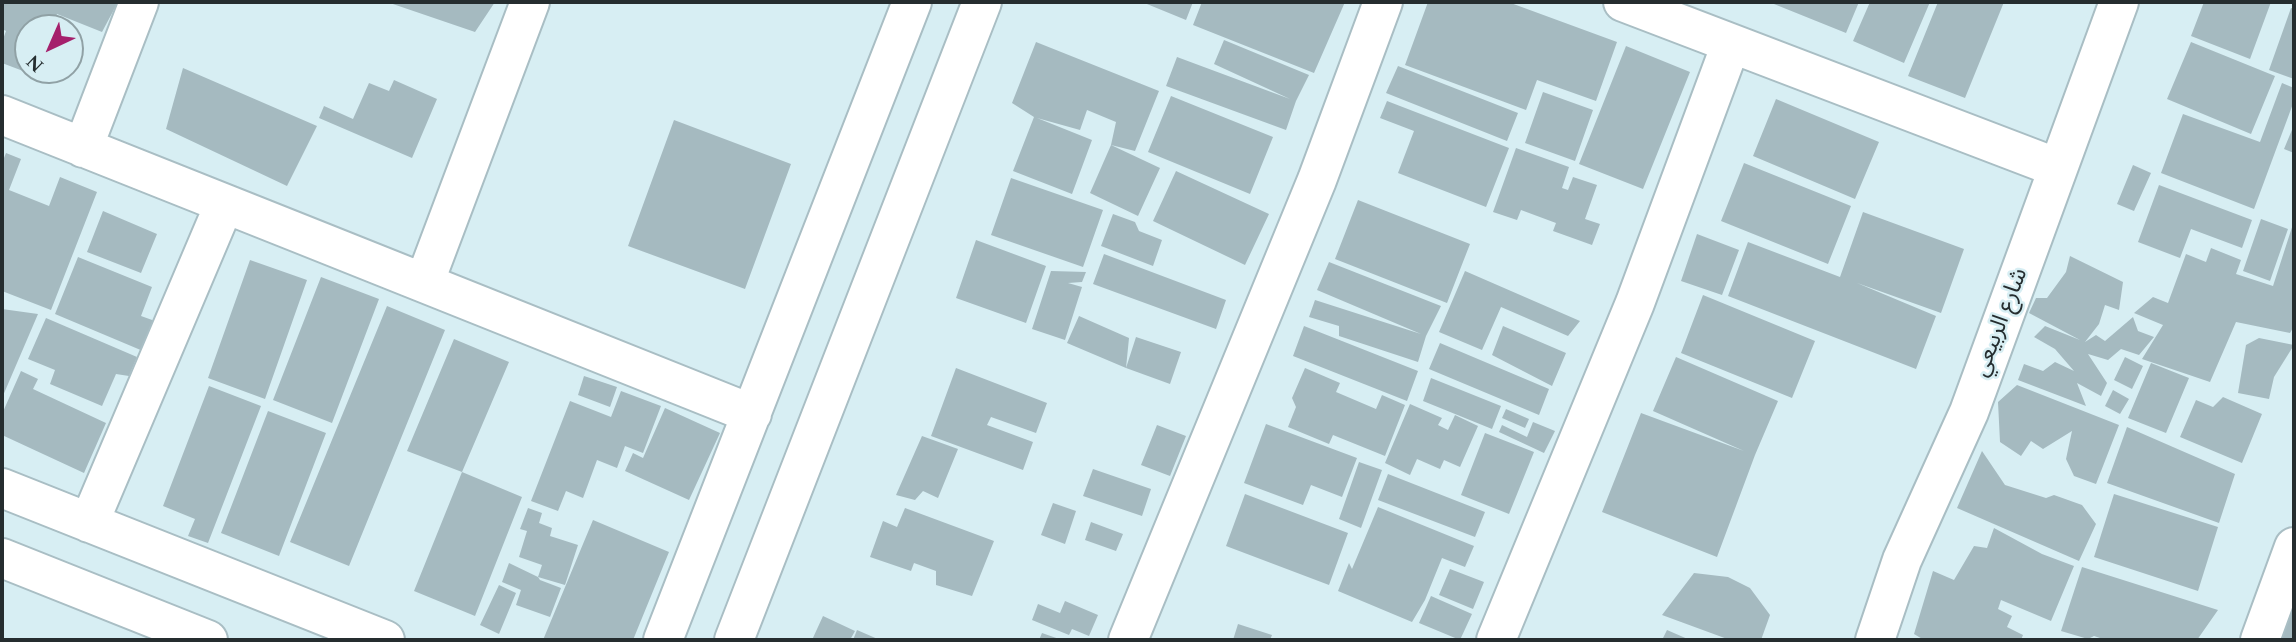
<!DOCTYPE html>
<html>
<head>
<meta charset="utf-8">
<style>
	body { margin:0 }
	#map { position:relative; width:2296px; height:642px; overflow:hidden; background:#d7eef3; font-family:Spectral,serif }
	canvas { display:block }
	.frame { position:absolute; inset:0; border:4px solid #252d2f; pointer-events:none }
	.north { position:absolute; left:14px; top:14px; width:70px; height:70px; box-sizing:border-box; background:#d7eef3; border:2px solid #90a1a5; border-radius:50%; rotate:224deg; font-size:19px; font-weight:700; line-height:28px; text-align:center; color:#252d2f }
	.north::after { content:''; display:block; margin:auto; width:24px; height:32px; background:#a5206c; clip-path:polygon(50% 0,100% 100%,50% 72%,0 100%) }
</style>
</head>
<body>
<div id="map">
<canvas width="2296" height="642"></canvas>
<div class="frame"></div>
<div class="north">N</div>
</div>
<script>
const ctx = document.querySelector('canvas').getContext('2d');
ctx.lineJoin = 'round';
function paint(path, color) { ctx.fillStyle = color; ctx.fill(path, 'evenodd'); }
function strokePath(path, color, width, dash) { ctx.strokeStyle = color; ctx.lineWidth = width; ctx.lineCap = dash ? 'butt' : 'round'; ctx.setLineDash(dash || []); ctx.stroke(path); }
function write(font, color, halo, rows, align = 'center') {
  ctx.font = font + ' Spectral,"Noto Sans Arabic",serif'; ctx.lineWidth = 5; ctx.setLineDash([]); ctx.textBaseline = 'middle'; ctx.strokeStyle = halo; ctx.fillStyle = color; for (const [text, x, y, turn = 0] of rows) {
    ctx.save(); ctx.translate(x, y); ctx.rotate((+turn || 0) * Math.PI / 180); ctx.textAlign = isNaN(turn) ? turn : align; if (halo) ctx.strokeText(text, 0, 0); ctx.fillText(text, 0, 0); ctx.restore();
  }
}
paint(new Path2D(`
	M2,2H118L102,32L57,14L51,28H28V70H33L31,74L2,63V42L6,31L2,29Z
	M387,2H495L475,32Z
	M1142,2H1193L1186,20Z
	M1202,2H1345L1314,73L1193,25Z
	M1428,2H1508L1617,42L1596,101L1537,80L1526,110L1405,65Z
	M1769,2H1859L1846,33Z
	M1870,2H1930L1904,63L1853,41Z
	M1938,2H2004L1965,98L1908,76Z
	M2204,2H2271L2250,59L2191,36Z
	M2291,8L2294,9V79L2269,70Z
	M1224,40L1309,75L1296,101L1286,130L1166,86L1177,57L1290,99L1214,64Z
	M1036,42L1159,91L1135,151L1111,145L1116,122L1087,110L1080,130L1037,118L1092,140L1072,194L1013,171L1034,117L1012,103Z
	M2191,42L2275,76L2251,134L2167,99Z
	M1626,46L1690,72L1643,189L1579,164Z
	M1398,66L1518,113L1507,141L1386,93Z
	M183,68L317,126L287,186L166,129Z
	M394,80L437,99L412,158L319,118L324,106L353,119L369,83L389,91Z
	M2282,83L2294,88V101L2254,209L2161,173L2183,114L2260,142Z
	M1543,92L1593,110L1575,161L1525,143Z
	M1171,96L1273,137L1250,194L1148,152Z
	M1776,99L1879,142L1855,199L1753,156Z
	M1387,101L1509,148L1486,207L1398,173L1414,131L1380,118Z
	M674,120L791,164L745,289L628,246Z
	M2294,125V153L2284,149Z
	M1111,145L1160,168L1138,216L1090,193Z
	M1516,148L1569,167L1562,188L1568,190L1573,177L1597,185L1585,219L1600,224L1592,245L1553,231L1556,223L1521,210L1517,220L1493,212Z
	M6,153L21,159L9,190L49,206L60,177L97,192L51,310L2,291V163Z
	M1744,163L1851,206L1828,264L1721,221Z
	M2133,165L2151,173L2134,211L2117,204Z
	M1176,171L1269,214L1245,265L1153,221Z
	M1011,178L1103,210L1083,267L991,235Z
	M2159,185L2252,220L2242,248L2191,229L2180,258L2138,242Z
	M1358,200L1470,244L1447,303L1335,259Z
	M103,211L157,234L141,273L87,252Z
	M1863,212L1964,249L1941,313L1857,283L1936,316L1916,369L1728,296L1748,242L1840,277Z
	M1113,214L1135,222L1139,231L1162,240L1153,266L1101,246Z
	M2261,219L2288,229L2270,281L2243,271Z
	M2294,221V326L2290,333L2236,322L2210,382L2142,359L2163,325L2134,313L2153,297L2168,303L2186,254L2206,262L2211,248L2241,260L2236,274L2273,286Z
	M1697,234L1739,250L1722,295L1681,281Z
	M976,240L1046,266L1026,323L956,298Z
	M1104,254L1226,300L1216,329L1093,284Z
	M2070,256L2123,282L2119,310L2105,305L2099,324L2085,342L2096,335L2105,341L2133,317L2138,331L2154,337L2139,355L2121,349L2108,360L2088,354L2107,383L2101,396L2077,383L2086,406L2018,380L2024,364L2043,371L2055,362L2074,371L2055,349L2034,337L2045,326L2080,340L2029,313L2036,298H2047L2066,272Z
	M78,257L152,287L141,316L155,321L143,351L55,314Z
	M250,260L307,280L265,399L208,378Z
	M1329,262L1441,306L1426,336L1418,362L1339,336V326L1309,317L1315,300L1421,334L1317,290Z
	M1051,271L1086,272L1082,282L1068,283L1082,287L1065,340L1032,329Z
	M1465,271L1580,321L1568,336L1501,307L1482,350L1439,332Z
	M321,277L379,299L332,423L273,400Z
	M1703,295L1815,341L1792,398L1681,353Z
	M387,306L445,330L349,566L290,542Z
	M2,309L38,314L2,398Z
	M1079,316L1129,338L1126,368L1067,343Z
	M46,318L137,357L129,376L116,374L102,406L50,384L55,370L28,359Z
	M1304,326L1418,371L1407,401L1293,356Z
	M1503,326L1566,353L1552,386L1492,355Z
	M1136,337L1181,352L1170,384L1126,368Z
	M2259,338L2294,345L2274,377L2269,399L2238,393L2246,345Z
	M454,339L509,362L462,472L407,451Z
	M1440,343L1549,389L1539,415L1429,369Z
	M1676,357L1778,401L1755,455L1717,557L1602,512L1641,413L1744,451L1653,411Z
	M2125,357L2143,366L2132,389L2114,380Z
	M2151,363L2189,378L2166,433L2128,418Z
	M956,368L1047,403L1036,433L991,417L987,425L1033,442L1023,470L931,436Z
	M1305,368L1340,383L1336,392L1376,409L1382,395L1405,405L1385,456L1333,435L1329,444L1288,427L1296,407L1292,398Z
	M21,371L38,379L33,389L106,423L84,473L2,435V414Z
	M584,376L617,387L610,407L578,395Z
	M1431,378L1501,406L1492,429L1423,401Z
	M2017,385L2119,425L2096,484L2074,476L2066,459L2072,431L2043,449L2031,441L2021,456L2000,442L1998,402Z
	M209,386L261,406L208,543L188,536L195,519L163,506Z
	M2113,390L2129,399L2120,414L2105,406Z
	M621,391L661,406L643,453L625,446L617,468L597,460L583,498L566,491L558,511L531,501L570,401L611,417Z
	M2223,397L2262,414L2242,463L2180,437L2196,400L2213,407Z
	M1410,404L1442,418L1438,425L1448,430L1455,415L1478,426L1460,467L1444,460L1440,469L1417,459L1410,475L1385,463Z
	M665,408L720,433L689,500L625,471L633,453L643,458Z
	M1506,409L1529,419L1525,428L1502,418Z
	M268,411L326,433L279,556L221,533Z
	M1533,422L1555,431L1544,453L1499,432L1502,425L1527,437Z
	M1266,424L1357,458L1342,497L1311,485L1303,505L1244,483Z
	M1157,425L1186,436L1170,476L1141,465Z
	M2127,427L2235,474L2219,523L2107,483Z
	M1485,433L1534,452L1509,514L1461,495Z
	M922,436L958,449L938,498L923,491L915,500L896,495Z
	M1982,451L2005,485L2046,498L2054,495L2082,505L2096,524L2079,561L1957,508Z
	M1359,462L1382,470L1361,528L1339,519Z
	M1093,469L1151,489L1142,516L1083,496Z
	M462,472L522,497L475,616L414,591Z
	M1388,474L1485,512L1475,537L1378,500Z
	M1245,494L1348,533L1329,585L1226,546Z
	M2114,494L2218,527L2198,591L2094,557Z
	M1053,503L1076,511L1065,544L1041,535Z
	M1378,507L1474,546L1465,567L1442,558L1425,600L1412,622L1338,591L1349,563L1352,569Z
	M528,508L542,513L539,523L552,528L550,536L578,545L565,585L538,577L542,565L519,557L527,531L520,529Z
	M905,508L994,541L972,596L936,585V571L914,563L911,571L870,557L883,521L897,527Z
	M593,520L669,552L633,640H543Z
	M1091,522L1123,534L1116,551L1085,540Z
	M1994,528L2042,554L2074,566L2051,621L2001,600L1998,609L2012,616L2007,627L2023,635L2021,640H1924L1914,634L1933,571L1954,580L1974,546L1987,548Z
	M509,563L538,577L540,580L561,588L550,617L516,605L521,590L502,582Z
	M2082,567L2218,610L2197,640H2106L2094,636L2088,639L2061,631Z
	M1450,569L1484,582L1473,609L1439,595Z
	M1694,573L1728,577L1750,588L1770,615L1761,640H1730L1662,615Z
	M499,585L516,593L499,634L480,625Z
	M1431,596L1472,614L1460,640L1419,623Z
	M1065,601L1098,615L1089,636L1072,629L1069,635L1032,620L1038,604L1060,613Z
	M2281,611L2294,613V640H2271Z
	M823,616L855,631L850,640H812Z
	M1238,624L1272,635L1270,640H1233Z
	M857,630L880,640H853Z
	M1667,630L1690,640H1662Z
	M1042,633L1062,640H1039Z`), '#a5bac0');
const minor = new Path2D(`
	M1623,2L2058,168
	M2,115C252,215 502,313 752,414
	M83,148L139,2
	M425,281L530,2
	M2,488L385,640
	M89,523L224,205
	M2,558L208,640
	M663,640L912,2
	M734,640L982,2
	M1128,640L1317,180L1383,2
	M1496,640L1635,303L1731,44
	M1875,640L1902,560L1969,412L2119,2
	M2260,640L2294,547`);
strokePath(minor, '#a9bec4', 42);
strokePath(minor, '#fff', 38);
write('23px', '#252d2f', '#d7eef3', [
	["شارع الربيعي",2002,323,-69]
]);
</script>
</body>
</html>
